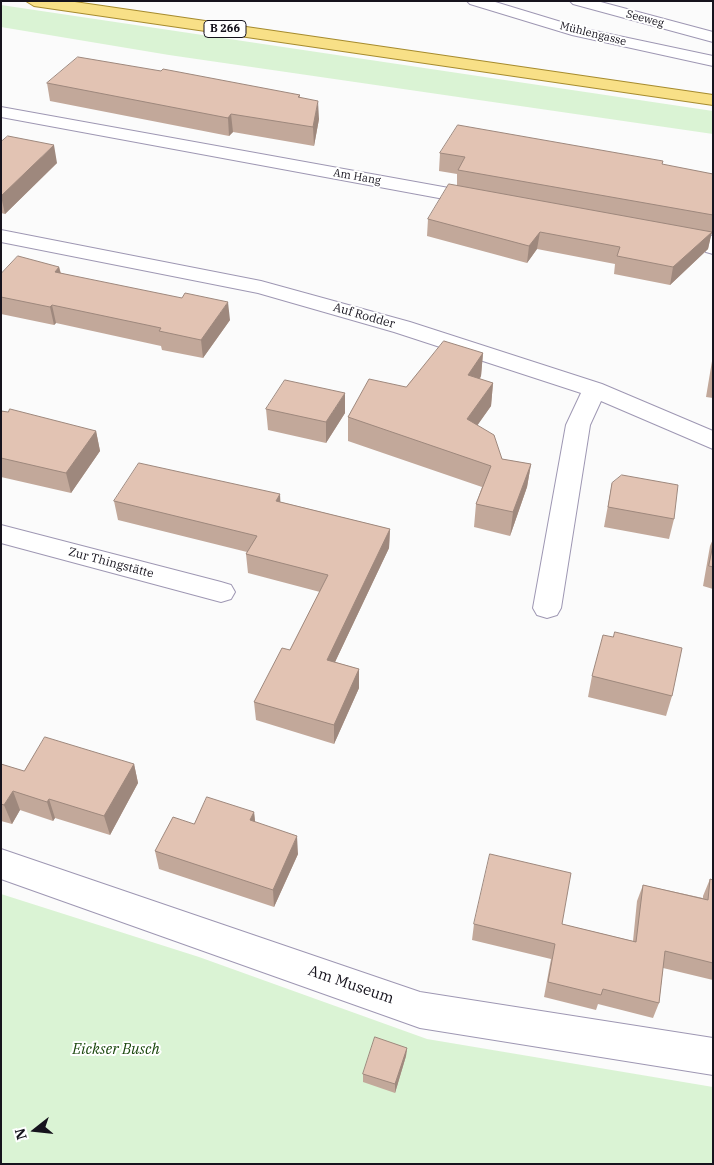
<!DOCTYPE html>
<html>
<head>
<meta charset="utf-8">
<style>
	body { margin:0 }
	#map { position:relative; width:714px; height:1165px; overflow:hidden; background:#fbfbfb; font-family:"IBM Plex Serif",serif }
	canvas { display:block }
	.frame { position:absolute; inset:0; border:2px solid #16131d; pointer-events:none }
	.north { position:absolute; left:10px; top:1105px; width:50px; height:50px; -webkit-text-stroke:4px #fff; paint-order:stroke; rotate:254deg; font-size:14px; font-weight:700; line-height:20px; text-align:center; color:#16131d }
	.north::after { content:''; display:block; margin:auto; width:18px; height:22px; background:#16131d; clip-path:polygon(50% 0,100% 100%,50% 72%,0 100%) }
</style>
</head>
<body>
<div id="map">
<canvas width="714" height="1165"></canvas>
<div class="frame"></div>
<div class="north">N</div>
</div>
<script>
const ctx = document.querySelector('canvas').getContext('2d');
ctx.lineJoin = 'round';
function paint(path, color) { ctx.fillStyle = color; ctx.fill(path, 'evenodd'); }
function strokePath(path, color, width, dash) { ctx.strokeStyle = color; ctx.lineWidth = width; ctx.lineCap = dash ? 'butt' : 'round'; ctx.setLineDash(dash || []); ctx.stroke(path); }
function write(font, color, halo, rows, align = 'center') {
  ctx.font = font + ' "IBM Plex Serif",serif'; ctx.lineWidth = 4; ctx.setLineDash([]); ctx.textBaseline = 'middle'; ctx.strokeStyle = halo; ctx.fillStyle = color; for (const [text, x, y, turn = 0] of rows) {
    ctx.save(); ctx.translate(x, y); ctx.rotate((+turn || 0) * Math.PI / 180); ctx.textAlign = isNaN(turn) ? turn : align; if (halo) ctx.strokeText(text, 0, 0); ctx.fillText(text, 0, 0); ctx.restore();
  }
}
paint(new Path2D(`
	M1,5L713,111V134L169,55L1,27Z
	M1,894L199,957L427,1039L713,1087V1164H1Z`), '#daf3d4');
const minor = new Path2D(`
	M467,1H492L581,28L713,56V66L572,35L470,4Z
	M570,1H597L713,32V42L573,4Z
	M1,107L482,194L489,196L492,200L489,204L482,206L1,117Z
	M1,230L261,281L410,322L602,384L713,431V449L601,401L590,425L561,608L557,615L547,618L537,615L533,608L566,425L581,393L394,332L258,293L1,242Z
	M707,235L713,236V254L706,252L697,241L700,237Z
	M1,525L221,582L231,585L235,592L231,599L221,602L1,543Z
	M1,849L420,992L713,1038V1075L420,1028L1,879Z`);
const primary = new Path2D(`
	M26,1H68L713,95V105L34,6Z`);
strokePath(minor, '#9e97b3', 2);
strokePath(primary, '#a68b2e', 2);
paint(minor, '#fff');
paint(primary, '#f8e087');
paint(new Path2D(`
	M47,83L300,95V97L319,119L314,146L233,132L229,136L50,101Z
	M1,142L57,163L5,214L1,213Z
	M440,153L662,165L713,174V234H711L708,249L670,285L614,274L615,264L537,249L527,263L427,236L428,219L457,185V174L439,171Z
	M59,267L61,273L230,320L203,358L162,350L161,346L56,323L54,325L1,314V274Z
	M483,353L481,376L480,379L493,383L491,406L477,425L502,459L531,464L527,487L510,536L474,527L476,504L482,487L348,441V417L406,387Z
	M713,355V398L706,397Z
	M266,409L345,413L326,443L268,430Z
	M1,411L96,431L100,451L71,493L1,477Z
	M612,483L674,519L669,539L604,527Z
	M114,501L281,502L390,529L389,548L335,662L359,669V688L334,744L256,720L254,702L290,650L320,592L248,573L246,554L247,552L118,520Z
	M713,539V589L703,586L710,546Z
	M613,637L672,696L666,716L588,697L592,676Z
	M1,764L24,771L134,764L138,783L110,835L55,818L53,821L20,810L12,824L1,821Z
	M254,812L255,822L298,854L274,907L159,869L155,851L194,824Z
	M710,879L713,880V980L663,968L659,1003L653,1018L598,1004L596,1010L544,997L551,959L472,940L474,924H562L633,941L637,901L643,885L703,898V896Z
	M407,1048L406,1056L395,1093L363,1082V1074Z`), '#c2a89a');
paint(new Path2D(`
	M318,101L319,119L314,146L313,127Z
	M231,114L233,132L229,136L228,118Z
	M54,145L57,163L5,214L1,196Z
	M540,232L537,249L527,263L529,246Z
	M712,232L708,249L670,285L673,267Z
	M59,267L63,285L55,272Z
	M228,302L230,320L203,358L201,340Z
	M52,305L56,323L54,325L50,307Z
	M483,353L481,376L466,398L468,375Z
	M493,383L491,406L465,443L467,419Z
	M345,393V413L326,443V422Z
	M96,431L100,451L71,493L66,473Z
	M531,464L527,487L510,536L513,512Z
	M280,494L281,513L276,501Z
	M390,529L389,548L327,679V660Z
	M359,669V688L334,744V725Z
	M134,764L138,783L110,835L104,816Z
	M13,791L20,810L12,824L4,805Z
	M49,799L55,818L53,821L47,802Z
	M254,812L256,830L250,820Z
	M297,836L298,854L274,907L273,890Z
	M407,1048L406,1056L395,1093V1084Z`), '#9e887d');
const building = new Path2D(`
	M78,57L161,71L163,69L300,95L298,97L318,101L313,127L231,114L228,118L47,83Z
	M458,125L663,161L662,164L713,174V215L458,170L465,157L440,153Z
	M8,136L54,145L1,196V142Z
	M449,184L712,232L673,267L617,256L620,247L540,232L529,246L428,219Z
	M18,256L59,267L55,272L182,298L185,293L228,302L201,340L159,331L161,328L52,305L50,307L1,297V274Z
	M444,341L483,353L468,375L493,383L467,419L494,435L502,459L531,464L513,512L476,504L491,466L348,417L369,379L406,387Z
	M285,380L345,393L326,422L266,409Z
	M10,409L96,431L66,473L1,458V411L8,412Z
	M139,463L280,494L276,501L390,529L327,660L359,669L334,725L254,702L282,648L290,650L328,575L246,554L257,536L114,501Z
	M622,475L678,485L674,519L608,507L612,483Z
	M713,545V567L709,566Z
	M615,632L682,648L672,696L592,676L603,635L613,637Z
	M45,737L134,764L104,816L49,799L47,802L13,791L4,805L1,804V764L24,771Z
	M207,797L254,812L250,820L297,836L273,890L155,851L173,817L194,824Z
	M490,854L571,873L562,924L636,942L643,885L708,900L710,879L713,880V963L665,951L659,1003L603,989L601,995L548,982L555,944L474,924Z
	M375,1037L407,1048L395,1084L363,1074Z`);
paint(building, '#e2c3b3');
strokePath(building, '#9e887d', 1);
write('11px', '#16131d', '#fff', [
	["Seeweg",645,19,15],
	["Mühlengasse",593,34,14],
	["Am Hang",357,177,10]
]);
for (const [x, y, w] of [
	[225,29,42]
]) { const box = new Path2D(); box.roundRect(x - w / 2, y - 8.5, w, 17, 4); ctx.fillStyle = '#fff'; ctx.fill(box); strokePath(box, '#16131d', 1); }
write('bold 11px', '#16131d', null, [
	["B 266",225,29]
]);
write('12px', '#16131d', '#fff', [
	["Auf Rodder",364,316,16],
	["Zur Thingstätte",111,563,15]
]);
write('15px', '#16131d', '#fff', [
	["Am Museum",351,985,19]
]);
write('italic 15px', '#1a470d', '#fff', [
	["Eickser Busch",116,1050]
]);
</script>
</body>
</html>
